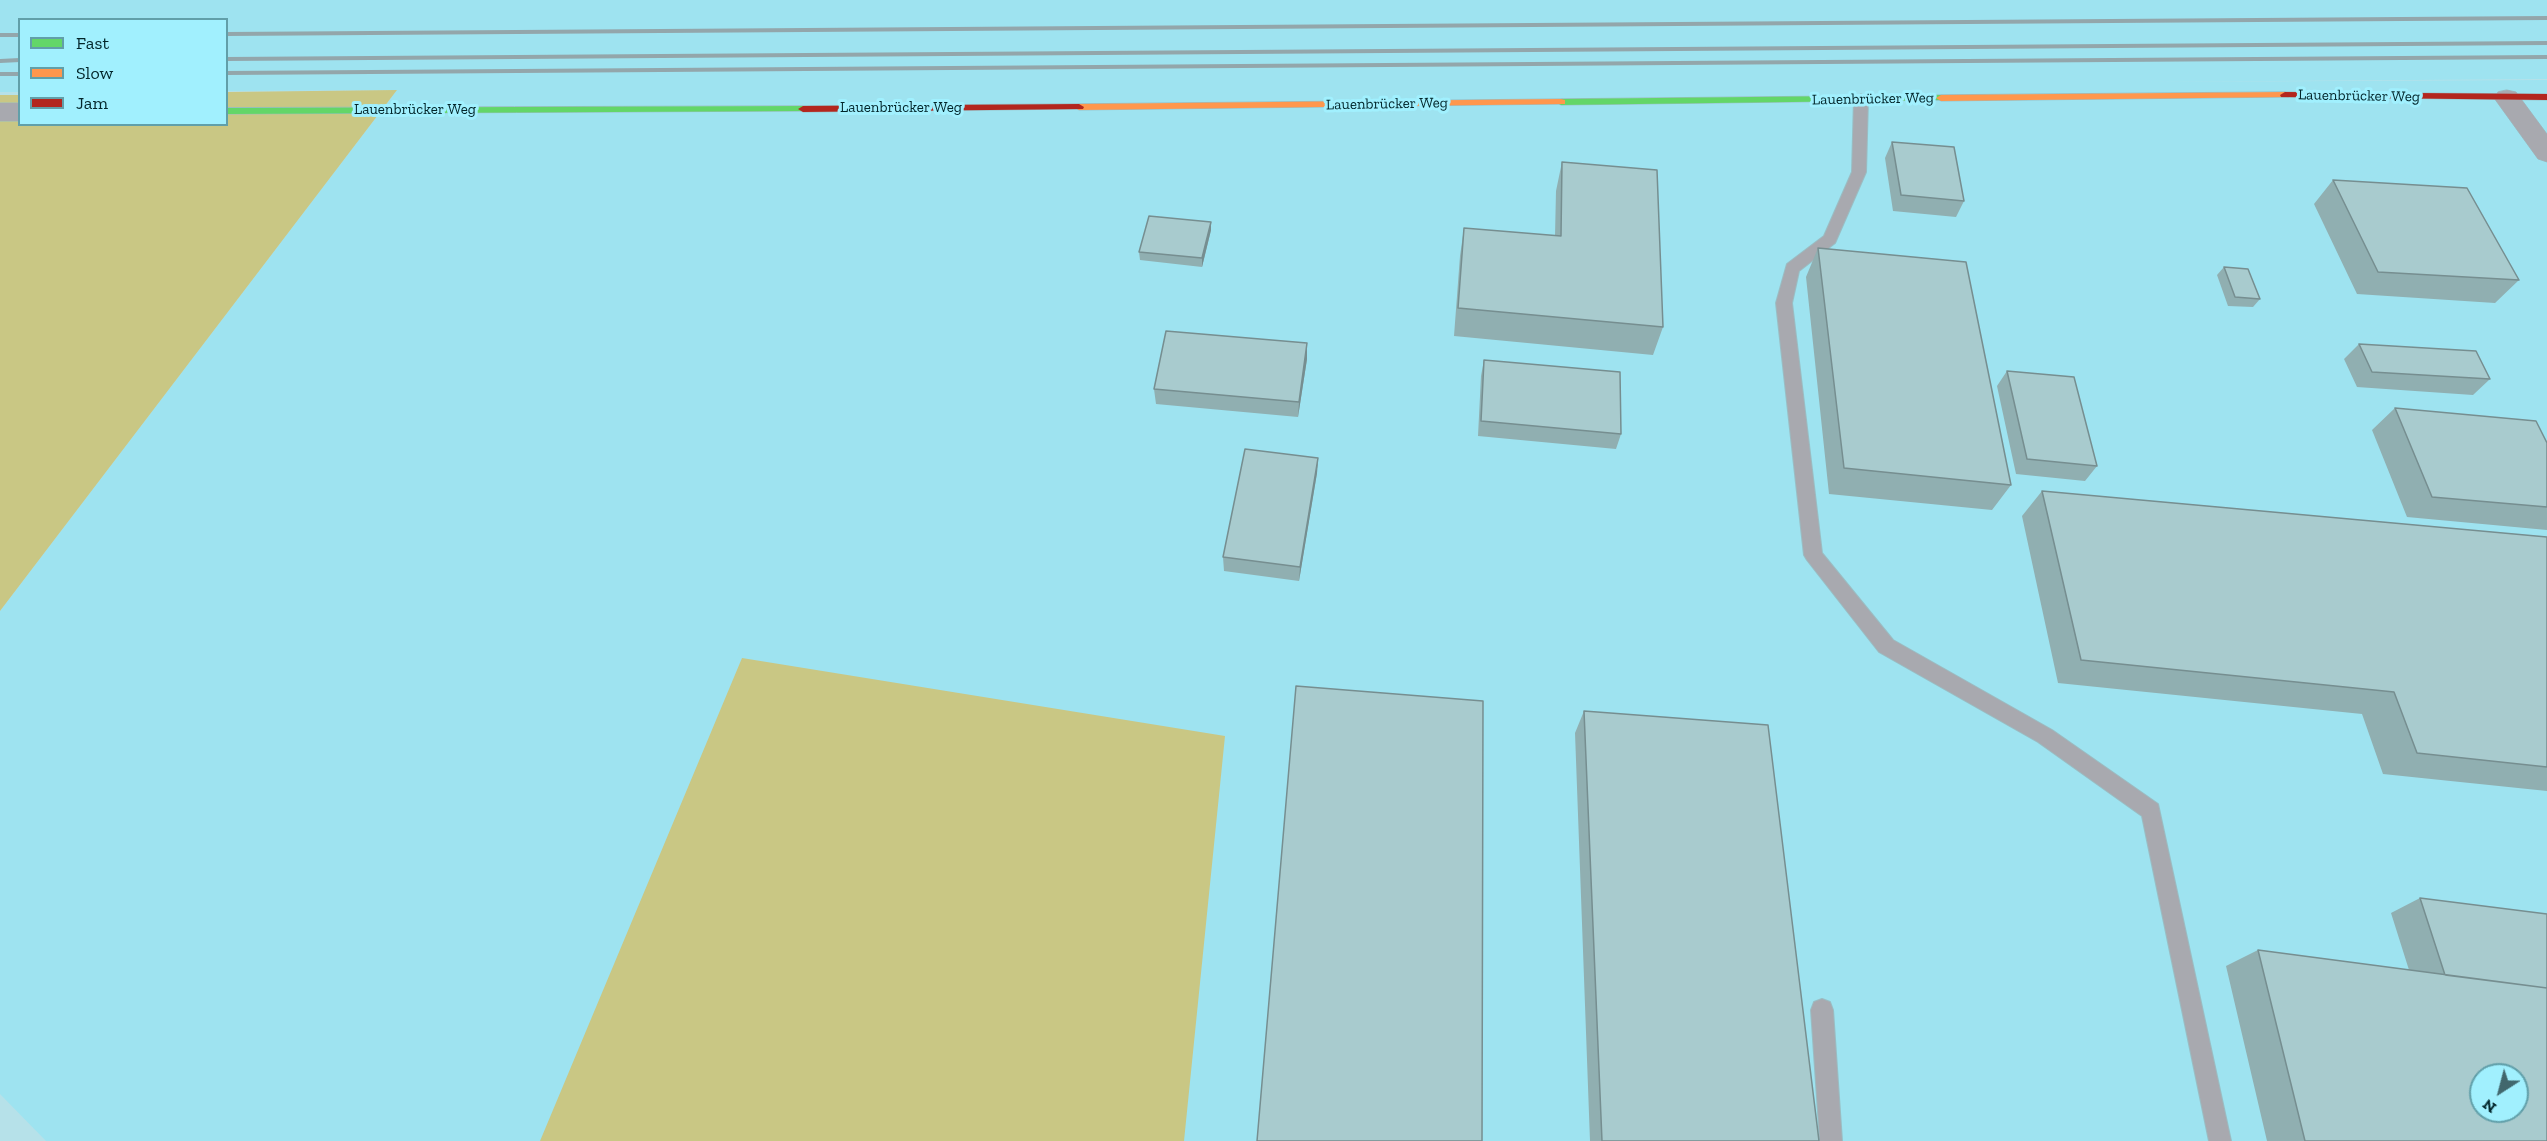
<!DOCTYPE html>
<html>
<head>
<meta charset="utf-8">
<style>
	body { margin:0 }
	#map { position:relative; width:2547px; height:1141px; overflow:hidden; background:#b6e1e9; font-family:"Zilla Slab",serif }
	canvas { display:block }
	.legend { position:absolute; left:18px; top:18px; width:210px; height:108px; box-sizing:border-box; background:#a1f0fe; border:2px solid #619fa9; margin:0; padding:8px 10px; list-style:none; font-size:18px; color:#02252a }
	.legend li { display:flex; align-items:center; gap:12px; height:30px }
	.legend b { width:30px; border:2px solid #619fa9 }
	.north { position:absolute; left:2469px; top:1063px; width:60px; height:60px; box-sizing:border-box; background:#a1f0fe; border:2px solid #619fa9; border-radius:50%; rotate:216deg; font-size:16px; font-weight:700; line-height:24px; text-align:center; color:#02252a }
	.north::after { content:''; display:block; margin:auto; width:21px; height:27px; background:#41676d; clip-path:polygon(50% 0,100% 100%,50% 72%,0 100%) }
</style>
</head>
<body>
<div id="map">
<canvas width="2547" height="1141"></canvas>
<ul class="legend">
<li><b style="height:8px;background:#63d668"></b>Fast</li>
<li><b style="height:8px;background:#ff974d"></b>Slow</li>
<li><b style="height:8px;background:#b3261e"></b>Jam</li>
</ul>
<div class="north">N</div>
</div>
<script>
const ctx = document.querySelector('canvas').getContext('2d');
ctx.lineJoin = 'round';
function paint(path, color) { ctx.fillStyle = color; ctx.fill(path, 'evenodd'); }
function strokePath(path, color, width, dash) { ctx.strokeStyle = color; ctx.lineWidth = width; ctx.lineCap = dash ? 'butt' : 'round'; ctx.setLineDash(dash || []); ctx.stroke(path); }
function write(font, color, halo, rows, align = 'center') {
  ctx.font = font + ' "Zilla Slab",serif'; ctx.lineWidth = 6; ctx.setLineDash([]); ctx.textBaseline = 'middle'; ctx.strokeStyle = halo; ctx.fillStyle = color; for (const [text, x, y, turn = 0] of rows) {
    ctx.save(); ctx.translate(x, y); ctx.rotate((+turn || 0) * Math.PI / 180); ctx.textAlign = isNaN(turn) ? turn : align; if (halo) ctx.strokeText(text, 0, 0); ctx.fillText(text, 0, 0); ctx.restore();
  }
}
paint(new Path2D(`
	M0,0H2547V79L2134,82L2547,80V1141H46L0,1094V611L397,90L227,91L226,20H20L19,92H0ZM2481,1075H2517V1111H2481Z`), '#9ee3f0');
paint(new Path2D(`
	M397,90L0,611V95H19L20,124H226L227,92Z
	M742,658L1225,736L1184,1141H540Z`), '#c9c784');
const lane = new Path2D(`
	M1861,94L1868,99L1866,172L1835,243L1799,271L1792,303L1822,553L1893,640L2052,730L2158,804L2231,1141H2209L2142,816L2038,742L1879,652L1807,560L1804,555L1776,303L1787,264L1824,236L1852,172L1854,99Z
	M1822,999L1830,1002L1833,1010L1842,1141H1820L1811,1010L1814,1002Z`);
const street = new Path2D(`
	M2507,90L2516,92L2547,134V162L2538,159L2494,98L2498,92Z
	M0,103H20V121H0Z`);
const fast = new Path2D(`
	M1941,95L1945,96V100L1561,105L1556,102L1561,99Z
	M803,106L808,109L807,111L226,114V108Z`);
const slow = new Path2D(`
	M2285,92L2290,95L2289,97L1941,101L1936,98L1941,95Z
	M1561,99L1565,100V104L1079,110L1074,107L1079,104Z`);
const jam = new Path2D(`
	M2285,92L2547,94V100L2281,97L2280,95Z
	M1079,104L1084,107L1083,109L803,112L798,109L803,106Z`);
strokePath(lane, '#9abdc3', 2);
strokePath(street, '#9abdc3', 1);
strokePath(fast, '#9abdc3', 1);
strokePath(slow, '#9abdc3', 1);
strokePath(jam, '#9abdc3', 1);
paint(lane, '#a8a9af');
paint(street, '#a8a9af');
paint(fast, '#63d668');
paint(slow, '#ff974d');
paint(jam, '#b3261e');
strokePath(new Path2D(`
	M226,34L2547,18
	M0,35H20
	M226,59L2547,43
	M0,61L20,60
	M226,73L2547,57
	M0,74H20`), '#93a6ab', 4);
paint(new Path2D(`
	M1892,142L1964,201L1956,217L1893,211L1885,158Z
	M1562,162L1663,327L1653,355L1454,336L1460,256L1464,228L1555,236L1556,191Z
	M2333,180L2519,280L2495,303L2357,294L2314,204Z
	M1211,230L1202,267L1140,260L1139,252Z
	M1818,248L2011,485L1992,510L1829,494L1806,277Z
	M2224,267L2260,299L2253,307L2228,306L2217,275Z
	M1307,343V359L1298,417L1156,404L1154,389Z
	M2359,344L2490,379L2473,395L2357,387L2344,359Z
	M1484,360L1621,434L1616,449L1478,436L1481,376Z
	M2007,371L2097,466L2085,481L2016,474L1997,386Z
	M2395,408L2547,443V530L2407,517L2372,430Z
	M1318,458L1317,473L1299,581L1224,571L1223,557Z
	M2042,491L2547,537V791L2383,774L2362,714L2058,683L2022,516Z
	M1584,711L1819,1141H1590L1575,733Z
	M2420,898L2547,1141H2267L2226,966L2258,950L2409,970L2391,913Z`), '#90afb1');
paint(new Path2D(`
	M1211,222V230L1202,267V258Z
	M1307,343V359L1298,417L1299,402Z
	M1318,458L1317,473L1299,581L1300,567Z`), '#768e90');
const building = new Path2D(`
	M1892,142L1954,147L1964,201L1901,195Z
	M1562,162L1657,170L1663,327L1458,308L1464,228L1561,236Z
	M2333,180L2467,188L2519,280L2378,272Z
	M1149,216L1211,222L1202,258L1139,252Z
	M1818,248L1966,262L2011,485L1844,468Z
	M2224,267L2248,269L2260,299L2235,297Z
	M1166,331L1307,343L1299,402L1154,389Z
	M2359,344L2476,351L2490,379L2372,372Z
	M1484,360L1620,372L1621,434L1481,421Z
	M2007,371L2074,377L2097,466L2027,459Z
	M2395,408L2536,421L2547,443V507L2432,497Z
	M1245,449L1318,458L1300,567L1223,557Z
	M2042,491L2547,537V767L2417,753L2394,692L2081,660Z
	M1296,686L1483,701L1482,1141H1257Z
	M1584,711L1768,725L1819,1141H1602Z
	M2420,898L2547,914V988L2445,975Z
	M2258,950L2547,988V1141H2305ZM2481,1075H2517V1111H2481Z`);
paint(building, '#a8cbce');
strokePath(building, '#768e90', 1.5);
write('15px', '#02252a', '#a1f0fe', [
	["Lauenbrücker Weg",2359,96,1],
	["Lauenbrücker Weg",1873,99,-1],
	["Lauenbrücker Weg",1387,104,-1],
	["Lauenbrücker Weg",901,108],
	["Lauenbrücker Weg",415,110]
]);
</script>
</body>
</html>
